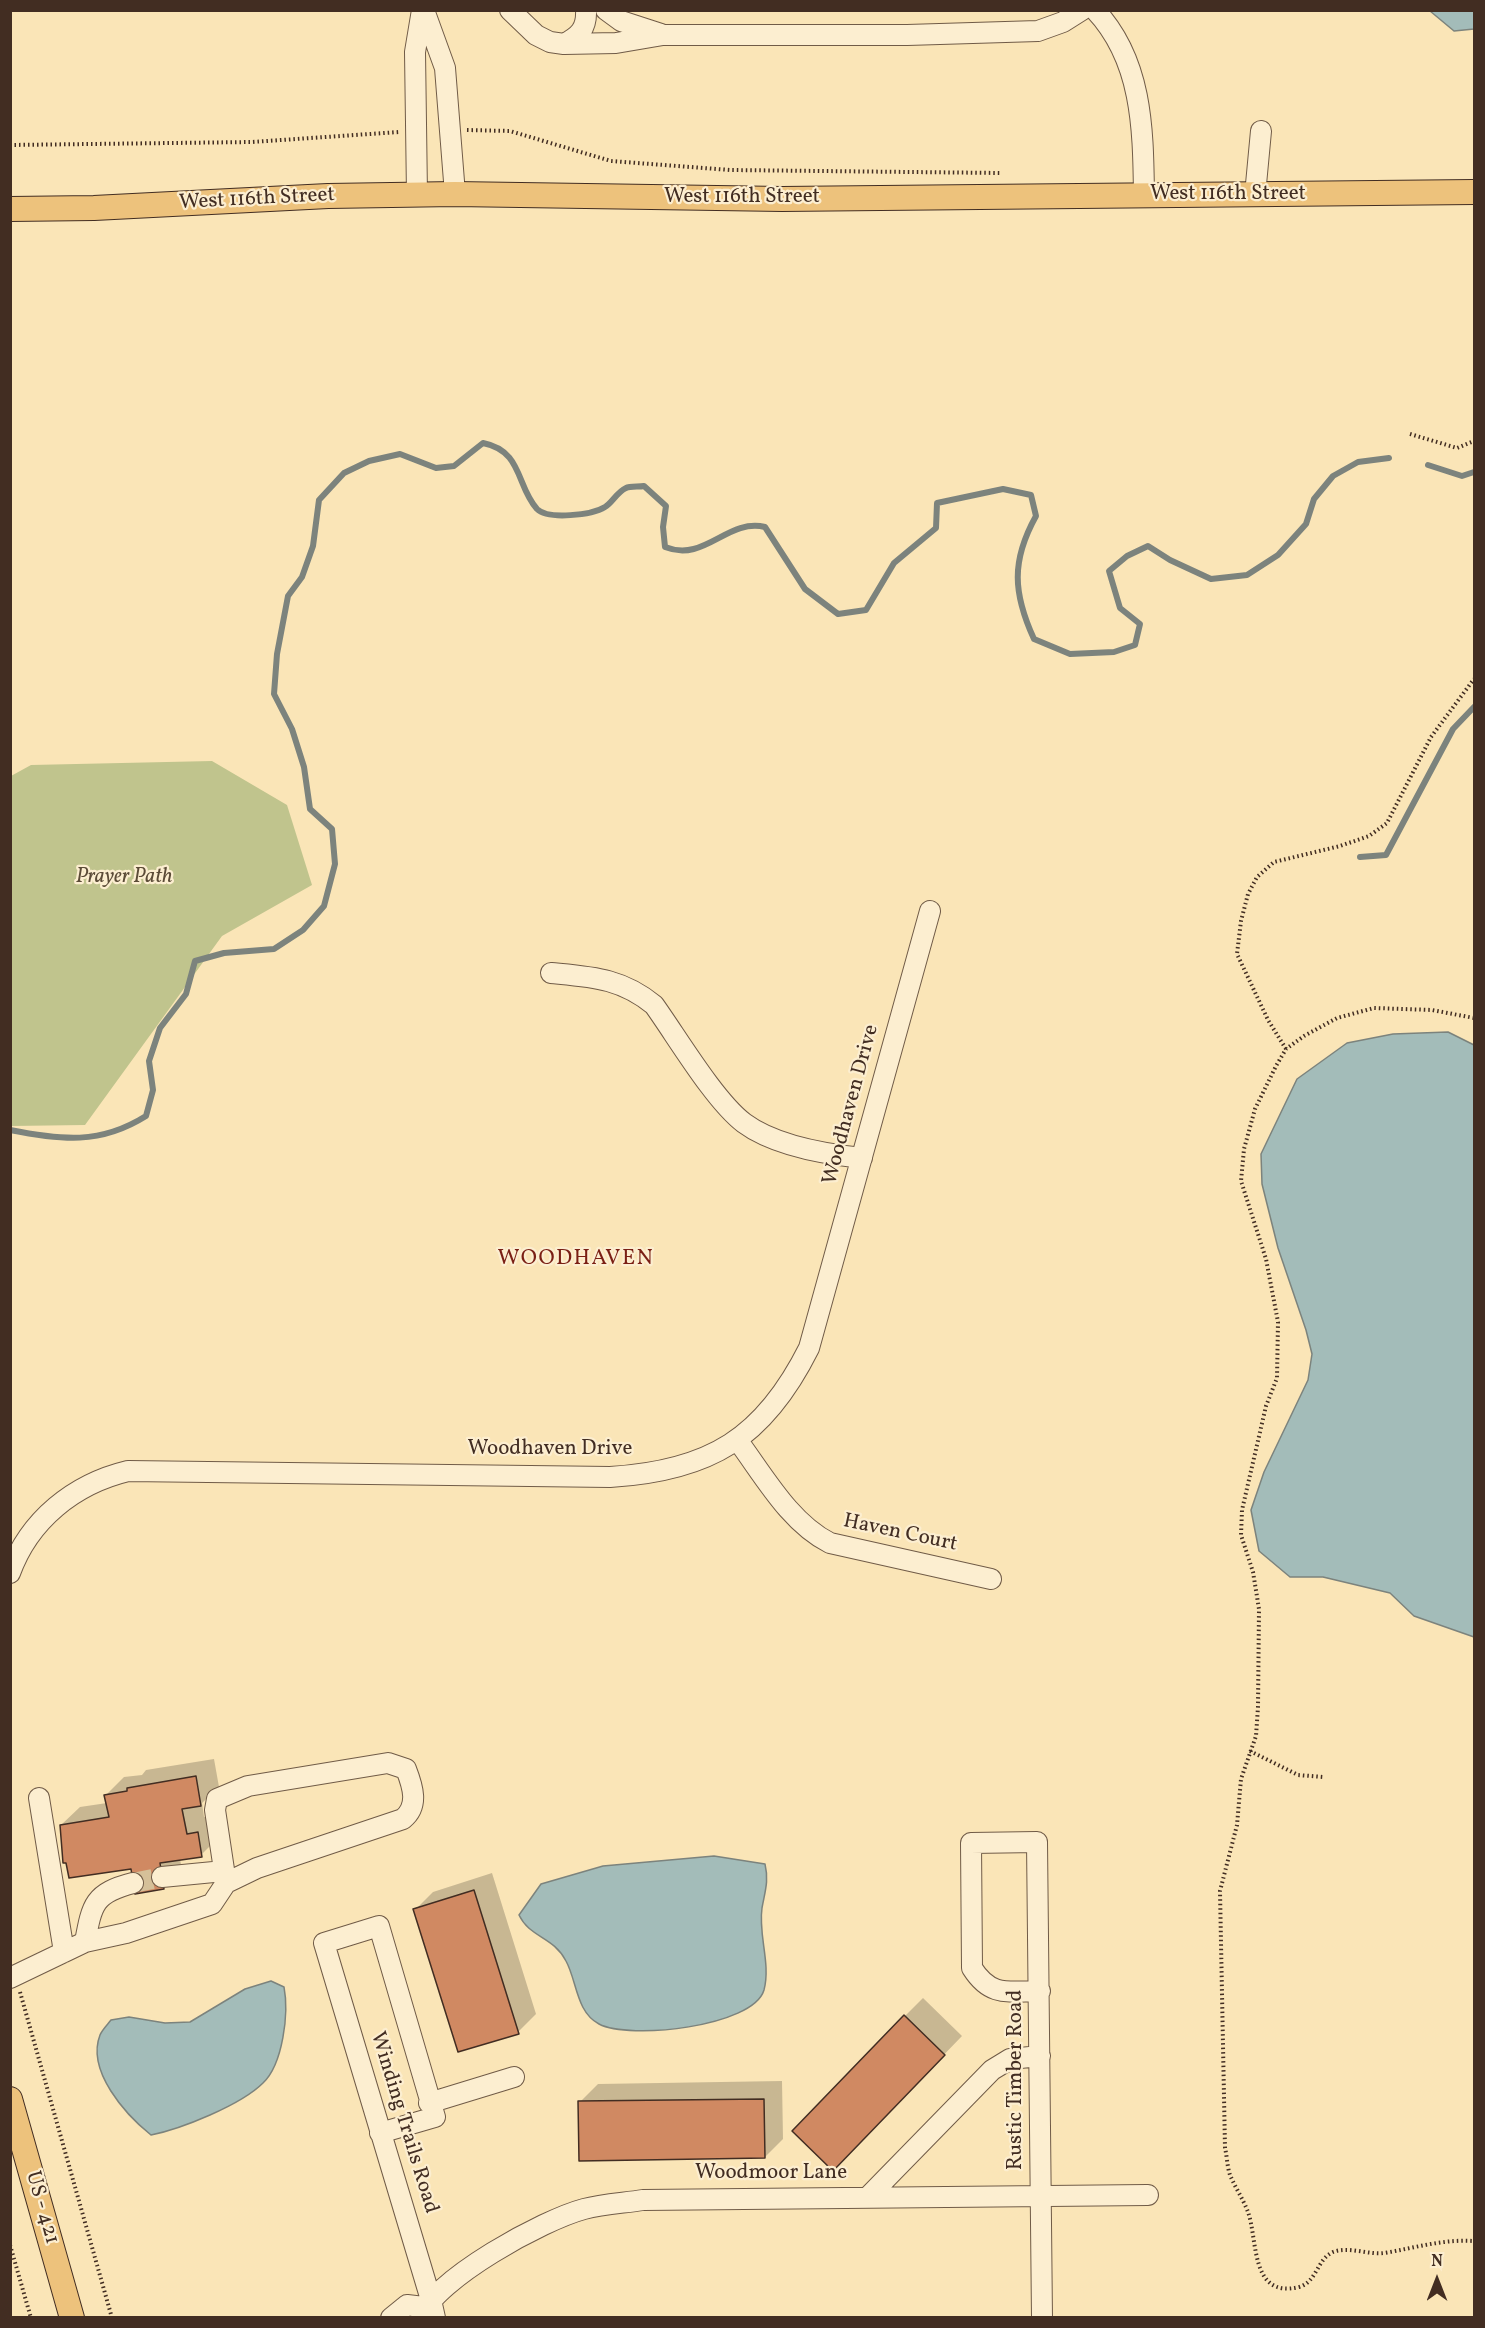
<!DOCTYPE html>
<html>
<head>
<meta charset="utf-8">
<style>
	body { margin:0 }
	#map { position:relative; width:1485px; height:2328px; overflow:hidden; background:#fae5b7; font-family:Vollkorn,serif }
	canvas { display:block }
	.frame { position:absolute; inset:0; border:12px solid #422d22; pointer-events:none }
	.north { position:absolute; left:1407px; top:2250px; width:60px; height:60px; -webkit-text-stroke:4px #fceed0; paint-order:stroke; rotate:0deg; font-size:16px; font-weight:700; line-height:24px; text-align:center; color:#422d22 }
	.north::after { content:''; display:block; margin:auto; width:21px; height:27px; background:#422d22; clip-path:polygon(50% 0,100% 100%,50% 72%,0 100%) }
</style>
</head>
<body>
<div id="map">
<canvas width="1485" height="2328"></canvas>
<div class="frame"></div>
<div class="north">N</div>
</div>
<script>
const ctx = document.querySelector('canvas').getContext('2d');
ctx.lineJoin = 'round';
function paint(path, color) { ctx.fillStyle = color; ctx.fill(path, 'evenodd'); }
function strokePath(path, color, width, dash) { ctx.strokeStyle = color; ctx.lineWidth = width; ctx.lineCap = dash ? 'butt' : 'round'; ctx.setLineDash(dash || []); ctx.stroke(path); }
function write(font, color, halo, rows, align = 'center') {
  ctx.font = font + ' Vollkorn,serif'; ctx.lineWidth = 4.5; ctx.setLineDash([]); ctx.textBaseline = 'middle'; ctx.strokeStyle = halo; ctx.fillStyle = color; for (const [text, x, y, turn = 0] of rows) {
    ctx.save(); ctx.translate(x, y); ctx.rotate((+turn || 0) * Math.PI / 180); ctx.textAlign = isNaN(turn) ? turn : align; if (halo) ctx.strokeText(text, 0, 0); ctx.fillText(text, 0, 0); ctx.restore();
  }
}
paint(new Path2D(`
	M212,761L287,805L312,885L222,936L85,1125L11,1126V776L31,765Z`), '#c0c48d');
const water = new Path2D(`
	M1430,11H1474V29L1454,31Z
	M1448,1032L1474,1045V1637L1414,1616L1390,1593L1323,1577H1290L1259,1551L1251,1510L1264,1472L1308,1380L1312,1354L1306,1330L1278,1248L1262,1184L1261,1154L1297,1079L1347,1043L1393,1034Z
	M714,1856L765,1864C769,1881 765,1891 762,1908C758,1935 771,1963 764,1990C753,2027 629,2040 599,2024C576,2012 577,1981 566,1961C553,1936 530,1938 519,1915L541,1884L603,1866Z
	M271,1981L284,1987C289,2013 283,2064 263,2083C241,2105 181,2129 151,2135C126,2115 86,2071 100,2035C102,2030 108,2024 111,2020L129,2017L165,2023L190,2022L245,1989Z`);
paint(water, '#a3bcb9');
strokePath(water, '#7c837d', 1.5);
paint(new Path2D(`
	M214,1759L219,1787L202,1803L204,1817L215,1815L219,1837L201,1855L180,1859L182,1870L163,1888L61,1825L80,1807L107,1803L106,1795L124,1777L142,1775L146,1770Z
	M492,1873L536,2014L518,2032L415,1910L433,1892Z
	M923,1998L962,2036L851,2151L905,2016Z
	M782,2081L783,2139L765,2157L580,2102L598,2084Z`), '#0003');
strokePath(new Path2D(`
	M1428,465L1462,476L1474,472
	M1360,857L1386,855L1453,729L1474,707
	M10,1130C61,1140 100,1145 146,1116L153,1090L149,1061L160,1028L186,994L195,961L224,953L274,949L303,930L324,906L335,864L332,829L310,809L304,767L292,729L274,694L277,654L288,596L302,577L313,546L319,500L344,473L369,461L400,454L436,468L454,466L483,443C523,451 516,486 537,509C548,520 592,515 605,507C612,503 617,492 626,488C630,486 639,487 644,486L666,506L663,527L665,547C705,563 727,518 765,527L805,589L838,614L866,610L894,563L936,528L937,503L1003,489L1031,495L1036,516C1011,561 1013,593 1034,639L1070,654L1114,652L1135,645L1140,624L1120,608L1109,571L1127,556L1148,546L1170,560L1211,579L1247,575L1278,555L1306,524L1314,499L1333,476L1358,462L1389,458`), '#7c837d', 6);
const building = new Path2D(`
	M196,1776L201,1806L182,1809L187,1834L198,1832L202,1857L160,1863L164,1889L135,1894L131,1869L69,1878L66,1863H63L60,1825L109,1817L104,1795L127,1791V1788Z
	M474,1890L519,2034L458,2052L413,1909Z
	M904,2015L945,2055L833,2171L792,2131Z
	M764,2099L765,2158L579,2161L578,2101Z`);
paint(building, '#d08962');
strokePath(building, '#422d22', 1.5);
strokePath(new Path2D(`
	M133,1883L162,1877`), '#d5c099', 20, [20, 10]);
const minor = new Path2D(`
	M424,10L445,68L455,194
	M510,10L536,35L550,42L564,44L616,43L663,35H907L1038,31L1063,22L1082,10
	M606,10L621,21L661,34
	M1095,10C1143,61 1143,130 1144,195
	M564,44C579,36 587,29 586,10
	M417,195L415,52L422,10
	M1255,195L1261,131
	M551,973C592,977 621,978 654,1005C677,1037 714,1100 744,1123C775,1146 824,1154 862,1158
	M738,1441C764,1476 790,1523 830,1543L991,1579
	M10,1573C29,1520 74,1484 128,1471L610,1477C710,1471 764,1438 809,1348L930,911
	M39,1798L64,1952
	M162,1877L224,1871
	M85,1942C92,1904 94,1893 133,1883
	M10,1978L85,1942L126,1933L212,1904L226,1883L215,1810L217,1799L248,1786L388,1763L406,1769C413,1787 419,1806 403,1819L257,1868L226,1883
	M1040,1991C1009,1991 991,1998 972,1968L971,1843L1037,1842L1042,2318
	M429,2103L514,2077
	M380,2133L435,2117L379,1926L324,1943L431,2300L435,2318
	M867,2198L992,2070L1010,2059L1040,2056
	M391,2318L407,2305L424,2307
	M420,2318C436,2278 543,2220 584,2209C603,2204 624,2203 643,2200L1148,2195`);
const major = new Path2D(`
	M10,209L94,208L328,196L455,194L782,199L1474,192
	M10,2099L72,2318`);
strokePath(minor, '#705b47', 22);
strokePath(major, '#422d22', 26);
strokePath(new Path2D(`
	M467,130L510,131L611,161L730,170L1001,173
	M10,145L252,142L399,132
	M1410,434L1457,448L1474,441
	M1474,1018L1432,1010L1374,1008L1337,1018L1304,1036L1286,1049L1276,1066L1255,1109L1244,1149L1241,1181L1266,1259L1278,1322L1277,1378L1266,1406L1242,1510L1241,1535L1253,1572L1259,1609L1258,1707L1256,1736L1241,1779L1237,1825L1220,1891L1225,2148C1227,2156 1227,2166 1230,2175C1235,2187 1243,2199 1248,2212C1258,2240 1250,2299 1299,2287C1317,2282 1317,2259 1333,2252C1349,2246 1368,2255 1384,2253C1415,2248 1442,2239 1474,2241
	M1286,1049L1268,1020L1237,954L1241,921L1248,894L1257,877L1274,862L1340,846L1369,836L1387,823L1431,737L1474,679
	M1250,1751L1298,1775L1323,1777
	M20,1992L112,2318
	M10,2245L31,2318`), '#422d22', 4, [1.5, 3]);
strokePath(minor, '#fceed0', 20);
strokePath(major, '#edc27c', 24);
write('21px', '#422d22', '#fceed0', [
	["West 116th Street",1228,195],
	["West 116th Street",742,198],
	["West 116th Street",257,200,-3],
	["Woodhaven Drive",852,1105,-75],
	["Woodhaven Drive",550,1450],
	["Haven Court",900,1534,12],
	["Rustic Timber Road",1017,2080,-90],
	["Winding Trails Road",403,2123,73],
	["Woodmoor Lane",771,2174],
	["US - 421",41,2208,74]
]);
write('italic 21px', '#5b4b37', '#fceed0', [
	["Prayer Path",124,878]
]);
ctx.letterSpacing = '1.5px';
write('22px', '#7a1f14', '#fceed0', [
	["WOODHAVEN",576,1260]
]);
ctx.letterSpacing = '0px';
</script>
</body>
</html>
